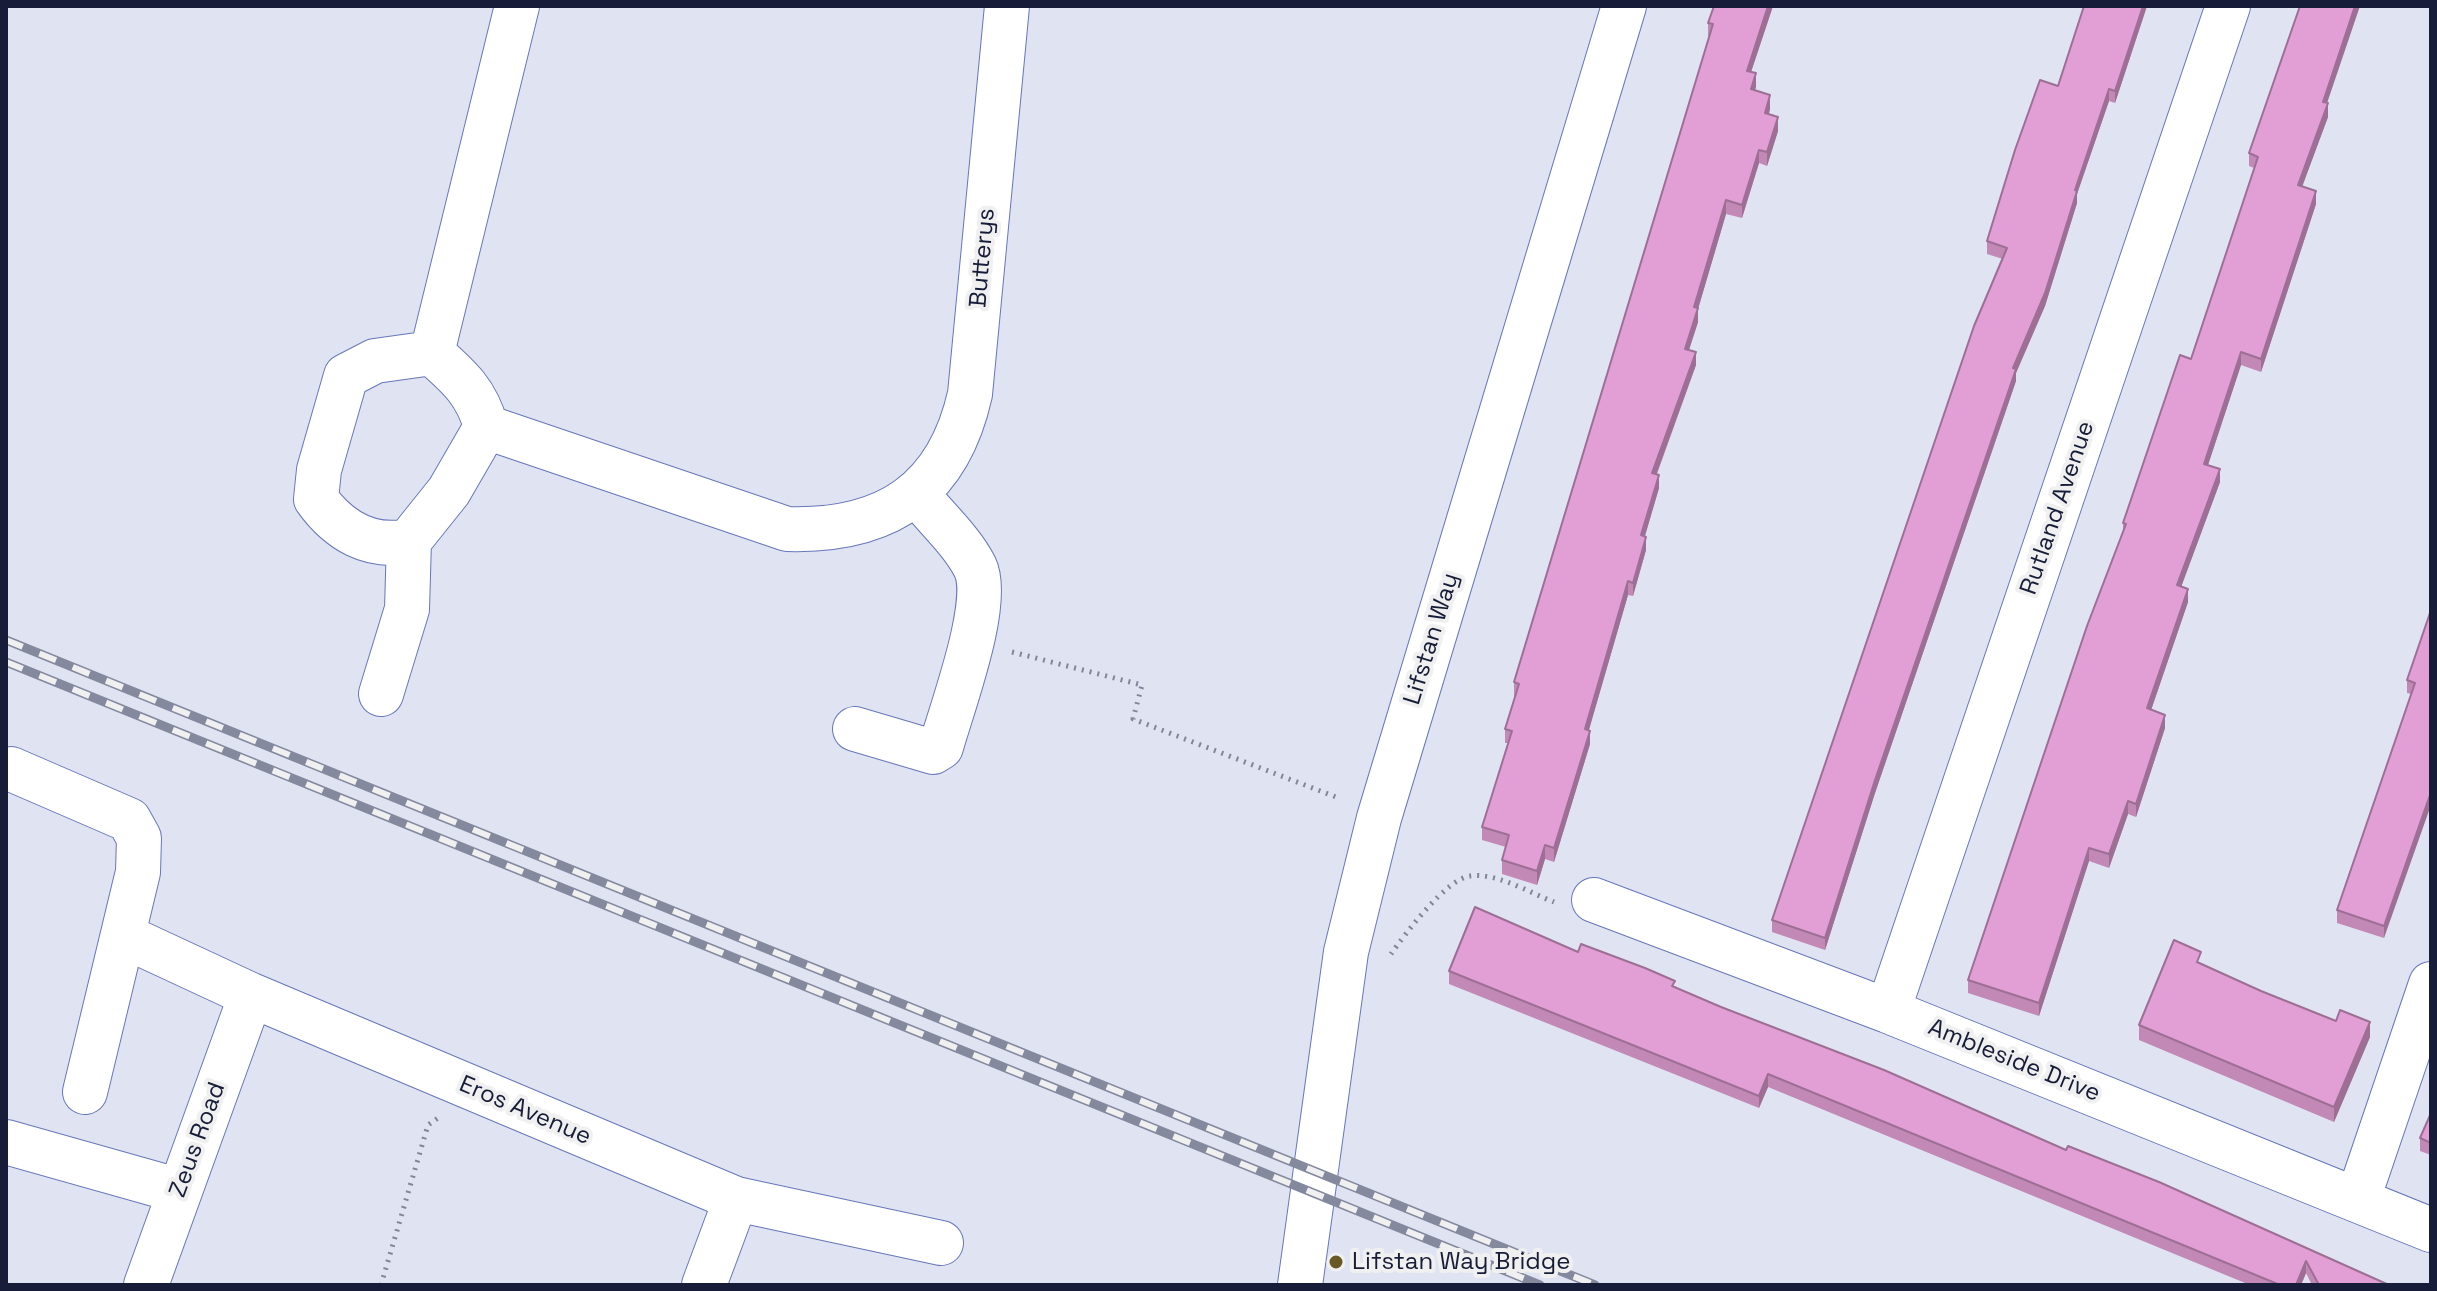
<!DOCTYPE html>
<html>
<head>
<meta charset="utf-8">
<style>
	body { margin:0 }
	#map { position:relative; width:2437px; height:1291px; overflow:hidden; background:#dfe3f2; font-family:"Space Grotesk",sans-serif }
	canvas { display:block }
	.frame { position:absolute; inset:0; border:8px solid #171d38; pointer-events:none }
</style>
</head>
<body>
<div id="map">
<canvas width="2437" height="1291"></canvas>
<div class="frame"></div>
</div>
<script>
const ctx = document.querySelector('canvas').getContext('2d');
ctx.lineJoin = 'round';
function strokePath(path, color, width, dash) { ctx.strokeStyle = color; ctx.lineWidth = width; ctx.lineCap = dash ? 'butt' : 'round'; ctx.setLineDash(dash || []); ctx.stroke(path); }
function paint(path, color) { ctx.fillStyle = color; ctx.fill(path, 'evenodd'); }
function write(font, color, halo, rows, align = 'center') {
  ctx.font = font + ' "Space Grotesk",sans-serif'; ctx.lineWidth = 8; ctx.setLineDash([]); ctx.textBaseline = 'middle'; ctx.strokeStyle = halo; ctx.fillStyle = color; for (const [text, x, y, turn = 0] of rows) {
    ctx.save(); ctx.translate(x, y); ctx.rotate((+turn || 0) * Math.PI / 180); ctx.textAlign = isNaN(turn) ? turn : align; if (halo) ctx.strokeText(text, 0, 0); ctx.fillText(text, 0, 0); ctx.restore();
  }
}
const minor = new Path2D(`
	M517,6L432,353C458,376 477,392 486,427L787,529C886,532 948,492 970,394L1007,6
	M432,353L375,361L346,376L319,470L316,499C339,531 370,549 409,541L449,491L486,427
	M381,694L407,609L409,541
	M855,729L933,752L941,747C952,707 992,602 975,567C962,541 935,517 917,494
	M11,769L129,820L139,838L138,872L85,1092
	M1594,900L1888,1011L2431,1230
	M124,936L251,995L736,1199L941,1243
	M1888,1011L2228,6
	M6,1142L180,1191
	M2358,1199L2431,984
	M146,1285L251,995
	M704,1285L736,1199
	M1300,1285L1346,952L1379,818L1624,6`);
strokePath(minor, '#6877bb', 46);
strokePath(new Path2D(`
	M1012,652L1142,685L1133,719L1336,797
	M1391,954C1405,934 1446,879 1470,876C1496,872 1530,893 1554,902
	M381,1285L428,1125L438,1118`), '#81869b', 5, [2, 6]);
strokePath(minor, '#fff', 44);
const rail = new Path2D(`
	M6,640L1595,1285
	M6,662L1540,1285`);
strokePath(rail, '#84899e', 9);
strokePath(rail, '#f0f0f0', 6, [18]);
paint(new Path2D(`
	M1714,6H1773L1751,72L1756,87L1754,91L1770,109L1769,114L1778,131L1767,166L1759,163L1742,218L1726,214L1698,309V322L1689,350L1696,365L1657,474L1659,488L1645,536L1646,550L1633,596L1628,595L1589,730L1590,744L1554,862L1545,859L1537,885L1502,874V860L1506,847L1482,840V827L1508,743H1505V729L1515,696H1514V682L1710,37L1708,36V23Z
	M2084,6H2147L2115,103L2109,101L2077,194V203L2045,306L2016,373V381L1875,793L1825,950L1772,932V920L2003,259L1987,254V241L2058,86Z
	M2327,103L2328,117L2302,186L2316,204L2261,372L2241,365L2208,465L2220,482L2181,587L2188,602L2151,710L2165,728L2136,817L2128,814L2109,868L2089,861L2039,1016L1968,993V980L2123,531V523L2191,359L2254,168L2249,166V153Z
	M2431,610L2384,938L2337,923V910L2411,694L2407,693V680Z
	M1578,952L1675,987L2389,1285H2312L2306,1273L2301,1285H2250L1768,1087L1759,1108L1449,984V971Z
	M2201,964L2261,991L2336,1021L2370,1037L2334,1122L2139,1040V1025Z
	M2431,1113V1155L2420,1151V1138Z`), '#c289b7');
paint(new Path2D(`
	M1768,6H1773L1747,84V71Z
	M2143,6H2147L2115,103V91Z
	M2355,6H2360L2323,115V102Z
	M1756,73V87L1751,103V89Z
	M2109,89V101L2077,194V203L2045,306L2016,373V381L1875,793L1825,950V938L1875,780L2013,368Z
	M1770,95V109L1765,126V113Z
	M2328,103V117L2298,198V185Z
	M1778,117V131L1767,166V152Z
	M1759,150V163L1742,218V205Z
	M2316,191V204L2261,372V359Z
	M1726,200V214L1698,309V322L1685,362V349L1694,307Z
	M1696,352V365L1652,486V473Z
	M2241,352V365L2204,477V464Z
	M2220,469V482L2177,598V585Z
	M1659,475V488L1641,549V535Z
	M1646,537V550L1633,596V583Z
	M1628,581V595L1585,743V729Z
	M2188,589V602L2147,722V708Z
	M2165,715V728L2136,817V804Z
	M1590,731V744L1554,862V848Z
	M2431,792V805L2384,938V926Z
	M2128,801V814L2109,868V854Z
	M1545,845V859L1537,885V871Z
	M2089,848V861L2039,1016V1003Z
	M2370,1022V1037L2334,1122V1107Z
	M1768,1074V1087L1759,1108V1096Z
	M2306,1261V1273L2301,1285H2296Z`), '#9e6f95');
const building = new Path2D(`
	M1714,6H1768L1747,71L1756,73L1751,89L1770,95L1765,113L1778,117L1767,152L1759,150L1742,205L1726,200L1694,307L1698,308L1685,349L1696,352L1652,473L1659,475L1641,535L1646,537L1633,583L1628,581L1585,729L1590,731L1554,848L1545,845L1537,871L1502,860L1509,835L1482,827L1512,731L1505,729L1519,684L1514,682L1713,24L1708,23Z
	M2084,6H2143L2115,91L2109,89L2075,190L2077,191L2045,293L2013,368L2016,369L1875,780L1825,938L1772,920L1974,326L2007,248L1987,241L2015,150L2040,80L2058,86Z
	M2300,6H2355L2323,102L2328,103L2298,185L2316,191L2261,359L2241,352L2204,464L2220,469L2177,585L2188,589L2147,708L2165,715L2136,804L2128,801L2109,854L2089,848L2039,1003L1968,980L2087,626L2126,524L2123,523L2180,355L2191,359L2258,157L2249,153Z
	M2431,610V792L2384,926L2337,910L2415,683L2407,680Z
	M1475,907L1578,952L1581,944L1645,968L1675,981L1672,986L1721,1007L1884,1070L2066,1150L2068,1146L2159,1182L2389,1285H2319L2306,1261L2296,1285H2280L1768,1074L1759,1096L1449,971Z
	M2174,940L2201,952L2197,962L2261,991L2336,1021L2340,1010L2370,1022L2334,1107L2139,1025Z
	M2431,1113V1143L2420,1138Z`);
paint(building, '#e29fd5');
strokePath(building, '#9e6f95', 2);
for (const [x, y, r, color] of [
	[1336,1262,8,"#675826"]
]) { const dot = new Path2D(); dot.arc(x, y, r, 0, 2 * Math.PI); ctx.fillStyle = color; ctx.fill(dot); strokePath(dot, '#f0f0f0', 3); }
write('24px', '#171d38', '#f0f0f0', [
	["Butterys",983,258,-85],
	["Rutland Avenue",2058,508,-71],
	["Lifstan Way",1432,639,-73],
	["Ambleside Drive",2014,1061,22],
	["Eros Avenue",525,1111,23],
	["Zeus Road",198,1140,-70]
]);
write('24px', '#171d38', '#f0f0f0', [
	["Lifstan Way Bridge",1352,1262]
], 'left');
</script>
</body>
</html>
